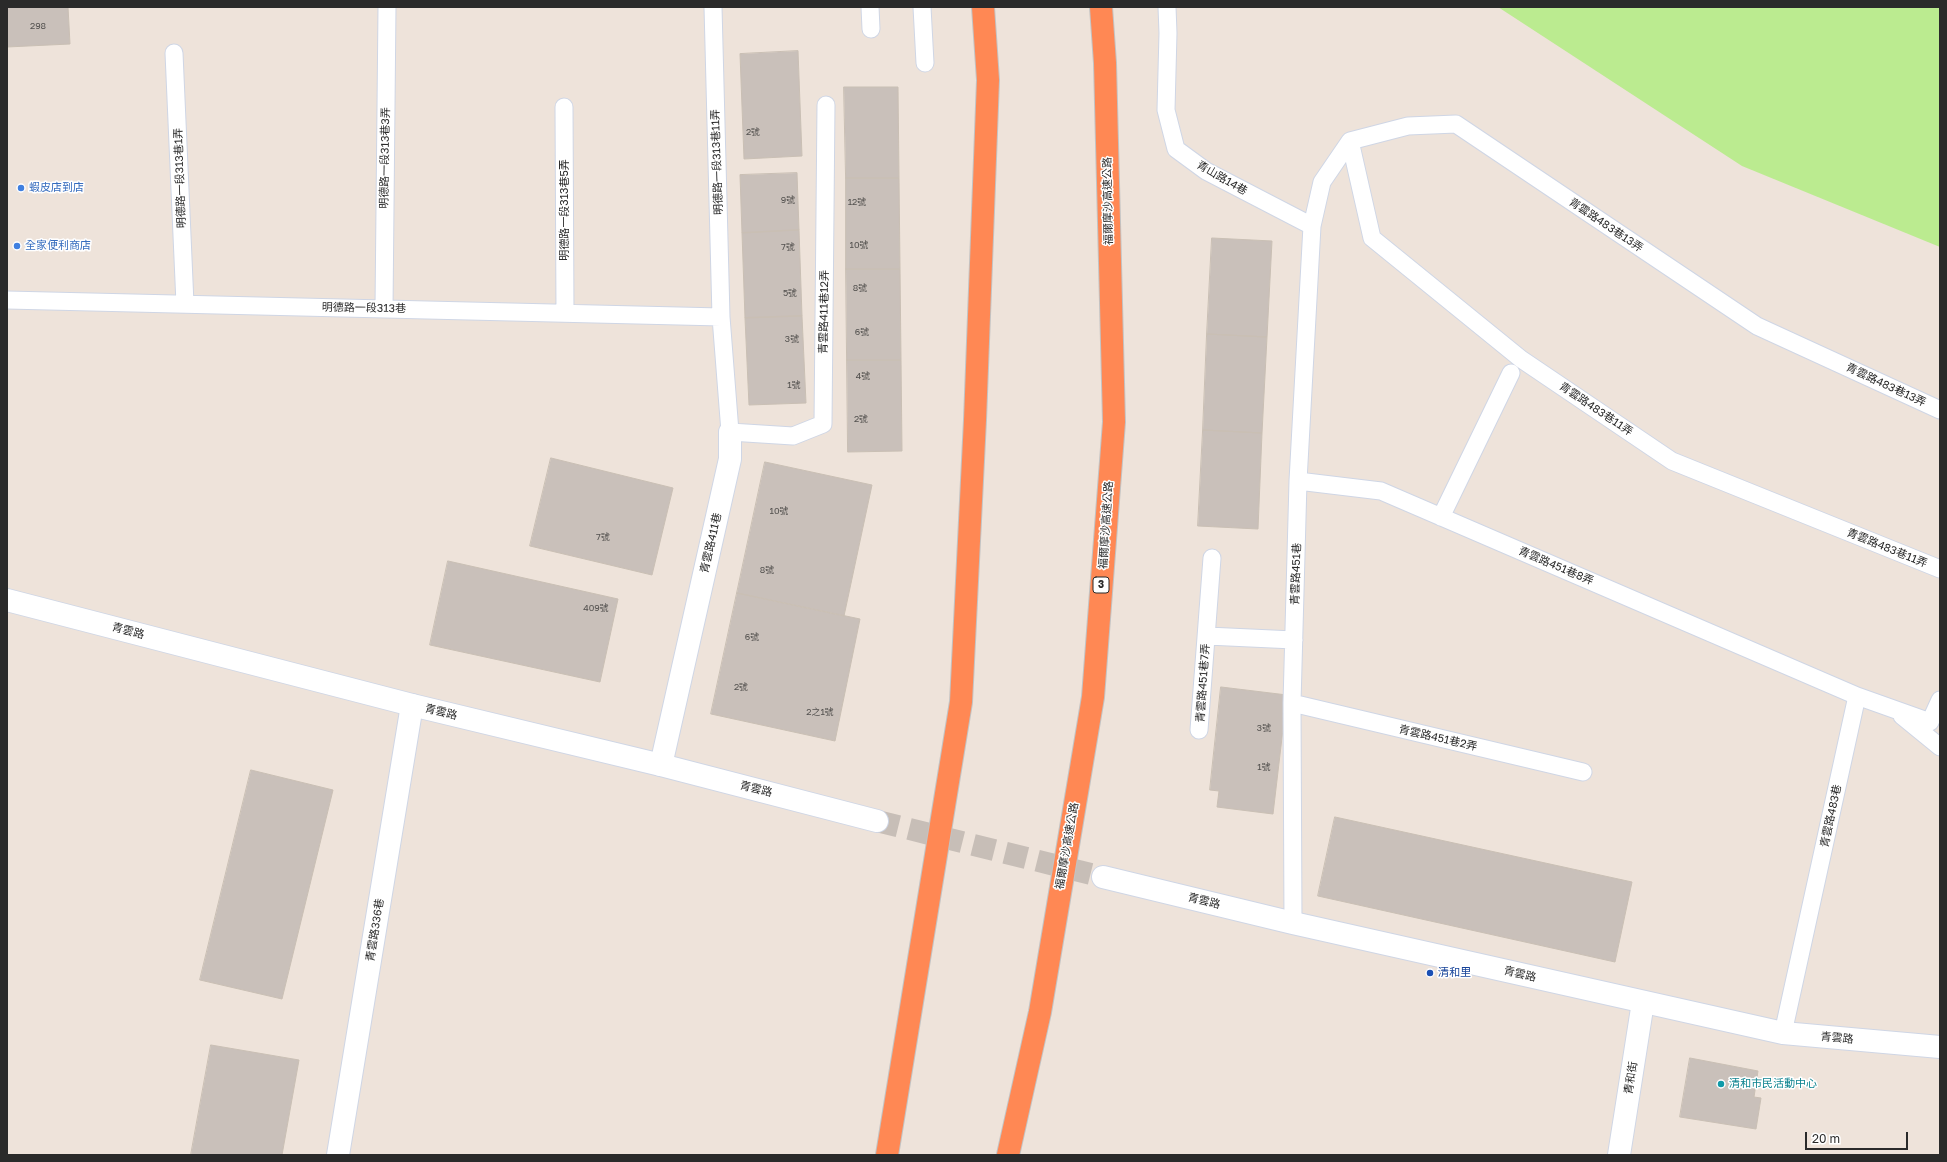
<!DOCTYPE html>
<html>
<head>
<meta charset="utf-8">
<style>
	body { margin:0 }
	#map { position:relative; width:1947px; height:1162px; overflow:hidden; background:#eee3da; font-family:"Golos Text",sans-serif }
	canvas { display:block }
	.frame { position:absolute; inset:0; border:8px solid #2a2a2a; pointer-events:none }
	.scale { position:absolute; left:1805px; top:1132px; width:103px; height:18px; box-sizing:border-box; border:2px solid #2a2a2a; border-top:0; padding-left:5px; font-size:12px; line-height:14px; white-space:nowrap; color:#2a2a2a; -webkit-text-stroke:3px #fff; paint-order:stroke }
</style>
</head>
<body>
<div id="map">
<canvas width="1947" height="1162"></canvas>
<div class="frame"></div>
<div class="scale">20 m</div>
</div>
<script>
const ctx = document.querySelector('canvas').getContext('2d');
ctx.lineJoin = 'round';
function paint(path, color) { ctx.fillStyle = color; ctx.fill(path, 'evenodd'); }
function strokePath(path, color, width, dash) { ctx.strokeStyle = color; ctx.lineWidth = width; ctx.lineCap = dash ? 'butt' : 'round'; ctx.setLineDash(dash || []); ctx.stroke(path); }
function write(font, color, halo, rows, align = 'center') {
  ctx.font = font + ' "Golos Text","Noto Sans TC",sans-serif'; ctx.lineWidth = 3; ctx.setLineDash([]); ctx.textBaseline = 'middle'; ctx.strokeStyle = halo; ctx.fillStyle = color; for (const [text, x, y, turn = 0] of rows) {
    ctx.save(); ctx.translate(x, y); ctx.rotate((+turn || 0) * Math.PI / 180); ctx.textAlign = isNaN(turn) ? turn : align; if (halo) ctx.strokeText(text, 0, 0); ctx.fillText(text, 0, 0); ctx.restore();
  }
}
paint(new Path2D(`
	M1498,7H1940V247L1742,166Z`), '#bbeb90');
const building = new Path2D(`
	M7,7H68L70,44L7,47Z
	M798,51L802,156L744,159L740,54Z
	M844,87H898L899,178H846Z
	M797,173L799,230L742,233L740,175Z
	M846,178H899L900,269H846Z
	M799,230L802,316L745,318L742,233Z
	M1212,238L1272,241L1267,337L1207,334Z
	M846,269H900L901,360H847Z
	M802,316L806,403L749,405L745,318Z
	M1207,334L1267,337L1262,433L1203,430Z
	M847,360H901L902,451L848,452Z
	M1203,430L1262,433L1258,529L1198,526Z
	M551,458L673,488L652,575L530,546Z
	M765,462L872,485L844,616L737,593Z
	M448,561L618,599L600,682L430,645Z
	M737,593L860,619L835,741L711,714Z
	M1221,687L1287,695L1273,814L1217,807L1219,791L1210,790Z
	M251,770L333,790L282,999L200,980Z
	M1335,817L1632,882L1615,962L1318,896Z
	M211,1045L299,1060L282,1155H191Z
	M1690,1058L1758,1071L1754,1097L1761,1098L1756,1129L1680,1117Z`);
paint(building, '#c9c0ba');
strokePath(building, '#c9bfb4', 1);
strokePath(new Path2D(`
	M877,821L1103,877`), '#c7beb7', 22, [22, 11]);
const service = new Path2D(`
	M713,7L721,317L730,432L793,436L823,424L826,105
	M870,7L871,29
	M922,7L925,63
	M1167,7L1168,33L1166,110L1176,149L1206,171L1312,226
	M174,53L185,304
	M564,107L565,313
	M1350,141L1372,238L1521,359L1672,461L1940,569
	M7,300L721,317
	M384,308L387,7
	M1298,481L1381,491L1857,696
	M1441,517L1511,373
	M1207,636L1294,640
	M1292,703L1583,772
	M1902,716L1940,747
	M1199,730L1212,558
	M1293,923L1292,703L1298,481L1312,226L1322,182L1350,141L1408,126L1456,124L1757,326L1940,410
	M1783,1033L1857,696L1930,722L1940,700`);
const minor = new Path2D(`
	M661,765L730,459V432
	M338,1155L412,705
	M1619,1155L1643,1002`);
const tertiary = new Path2D(`
	M7,600L412,705L661,765L877,821
	M1103,877L1293,923L1783,1033L1940,1047`);
const motorway = new Path2D(`
	M887,1155L961,702L975,420L988,80L983,7
	M1008,1155L1040,1012L1093,697L1114,422L1105,63L1101,7`);
strokePath(service, '#cfd6e5', 19);
strokePath(minor, '#cfd6e5', 24);
strokePath(tertiary, '#cfd6e5', 24);
strokePath(motorway, '#c3c3c3', 24);
strokePath(service, '#fff', 17);
strokePath(minor, '#fff', 22);
strokePath(tertiary, '#fff', 22);
strokePath(motorway, '#ff8854', 22);
for (const [x, y, r, color] of [
	[21,188,4,"#3f7fe0"],
	[17,246,4,"#3f7fe0"],
	[1430,973,4,"#1a4fb4"],
	[1721,1084,4,"#0f9aa8"]
]) { const dot = new Path2D(); dot.arc(x, y, r, 0, 2 * Math.PI); ctx.fillStyle = color; ctx.fill(dot); strokePath(dot, '#fff', 1.5); }
write('9px', '#52504e', null, [
	["298",38,26],
	["2號",753,132],
	["9號",788,200],
	["12號",857,202],
	["10號",859,245],
	["7號",788,247],
	["8號",860,288],
	["5號",790,293],
	["6號",862,332],
	["3號",792,339],
	["4號",863,376],
	["1號",794,385],
	["2號",861,419],
	["10號",779,511],
	["7號",603,537],
	["8號",767,570],
	["409號",596,608],
	["6號",752,637],
	["2號",741,687],
	["2之1號",820,712],
	["3號",1264,728],
	["1號",1264,767]
]);
for (const [x, y, w] of [
	[1101,585,16]
]) { const box = new Path2D(); box.roundRect(x - w / 2, y - 8, w, 16, 3); ctx.fillStyle = '#fff'; ctx.fill(box); strokePath(box, '#2a2a2a', 1); }
write('bold 10px', '#2a2a2a', null, [
	["3",1101,585]
]);
write('11px', '#2a2a2a', '#fff', [
	["明德路一段313巷3弄",385,158,-89],
	["明德路一段313巷11弄",717,162,-92],
	["明德路一段313巷1弄",180,178,-92],
	["青山路14巷",1222,178,30],
	["福爾摩沙高速公路",1108,201,-91],
	["明德路一段313巷5弄",565,210,-90],
	["青雲路483巷13弄",1606,225,34],
	["明德路一段313巷",364,308,1],
	["青雲路411巷12弄",824,312,-89],
	["青雲路483巷13弄",1886,385,25],
	["青雲路483巷11弄",1596,409,34],
	["福爾摩沙高速公路",1106,525,-86],
	["青雲路411巷",711,543,-77],
	["青雲路483巷11弄",1887,548,22],
	["青雲路451巷8弄",1556,566,23],
	["青雲路451巷",1296,574,-88],
	["青雲路",128,631,15],
	["青雲路451巷7弄",1203,683,-86],
	["青雲路",441,712,14],
	["青雲路451巷2弄",1438,738,13],
	["青雲路",756,789,14],
	["青雲路483巷",1831,816,-78],
	["福爾摩沙高速公路",1067,846,-80],
	["青雲路",1204,901,14],
	["青雲路336巷",375,930,-81],
	["青雲路",1520,974,13],
	["青雲路",1837,1038,5],
	["青和街",1631,1078,-81]
]);
write('11px', '#366cbe', '#fff', [
	["蝦皮店到店",29,188],
	["全家便利商店",25,246]
], 'left');
write('11px', '#164399', '#fff', [
	["清和里",1438,973]
], 'left');
write('11px', '#0d838f', '#fff', [
	["清和市民活動中心",1729,1084]
], 'left');
</script>
</body>
</html>
